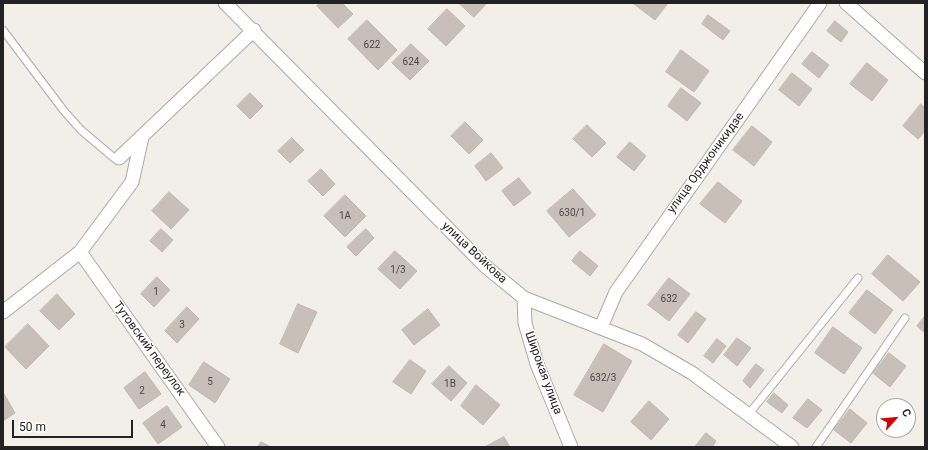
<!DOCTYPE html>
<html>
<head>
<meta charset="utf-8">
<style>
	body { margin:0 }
	#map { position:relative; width:928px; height:450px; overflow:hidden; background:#f2efe9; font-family:Roboto,sans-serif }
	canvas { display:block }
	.frame { position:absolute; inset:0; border:4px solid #222; pointer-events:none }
	.north { position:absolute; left:876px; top:398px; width:40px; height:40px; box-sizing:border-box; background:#fff; border:1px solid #a7a7a7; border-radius:50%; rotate:63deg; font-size:11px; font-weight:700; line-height:16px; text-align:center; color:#222 }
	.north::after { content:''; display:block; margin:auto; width:14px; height:18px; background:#d40000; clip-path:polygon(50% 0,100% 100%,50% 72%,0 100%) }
	.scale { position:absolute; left:12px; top:420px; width:121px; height:18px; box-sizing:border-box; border:2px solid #222; border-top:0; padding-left:5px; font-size:12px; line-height:14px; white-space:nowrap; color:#222; -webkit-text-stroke:3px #fff; paint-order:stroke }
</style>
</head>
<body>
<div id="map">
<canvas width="928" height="450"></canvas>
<div class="frame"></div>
<div class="north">С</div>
<div class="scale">50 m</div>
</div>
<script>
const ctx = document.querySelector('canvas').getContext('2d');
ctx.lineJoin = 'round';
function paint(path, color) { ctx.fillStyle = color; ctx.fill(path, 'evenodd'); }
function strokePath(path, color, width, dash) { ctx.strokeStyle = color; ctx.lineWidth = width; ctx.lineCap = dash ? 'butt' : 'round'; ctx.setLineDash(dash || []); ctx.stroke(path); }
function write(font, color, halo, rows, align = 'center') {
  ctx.font = font + ' Roboto,sans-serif'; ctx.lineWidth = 3; ctx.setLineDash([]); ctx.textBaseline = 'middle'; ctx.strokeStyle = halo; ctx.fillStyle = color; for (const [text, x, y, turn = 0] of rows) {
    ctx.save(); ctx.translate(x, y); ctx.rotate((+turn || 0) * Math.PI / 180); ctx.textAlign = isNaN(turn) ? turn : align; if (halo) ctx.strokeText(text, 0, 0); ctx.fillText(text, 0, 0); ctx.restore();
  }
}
const building = new Path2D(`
	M320,3H342L353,14L338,28L317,6Z
	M459,3H487L474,17Z
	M635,3H668L655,20L634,4Z
	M447,9L465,26L446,46L428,29Z
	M708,15L730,31L723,40L702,24Z
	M367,20L397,50L378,70L348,39Z
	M835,21L848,32L841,42L827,31Z
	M411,44L429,61L410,80L392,63Z
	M681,50L709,71L694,92L666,72Z
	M812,52L829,65L819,78L802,64Z
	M867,63L888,80L872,101L850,84Z
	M792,73L812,89L799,106L779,90Z
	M681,88L701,103L687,121L668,106Z
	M250,93L263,106L250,119L237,106Z
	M921,104L925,108V131L918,139L903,126Z
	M465,122L483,140L469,154L451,136Z
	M587,125L606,143L592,157L573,139Z
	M752,126L772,142L754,166L733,150Z
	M292,138L304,150L290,163L278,151Z
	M630,142L646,156L634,171L617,157Z
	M491,153L503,168L486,181L475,166Z
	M321,169L335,184L323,196L308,181Z
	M519,178L531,193L514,206L502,191Z
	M718,182L742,201L725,223L700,204Z
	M573,189L596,215L569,237L547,211Z
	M169,192L189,210L171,229L152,211Z
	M345,195L366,216L345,237L324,216Z
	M161,229L173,240L162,252L150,241Z
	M366,229L374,238L356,256L347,247Z
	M395,251L417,271L400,289L378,269Z
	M580,251L598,266L590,276L572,261Z
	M888,255L920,282L903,301L872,274Z
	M157,277L170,290L154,307L141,294Z
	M669,278L690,294L669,321L648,305Z
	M867,290L893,310L875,334L849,313Z
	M57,294L75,314L59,330L40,311Z
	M298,304L317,312L298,353L280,344Z
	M187,307L199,319L177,343L165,331Z
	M428,309L440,325L414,345L402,330Z
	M696,312L706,319L688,343L678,335Z
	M925,316V333L917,326Z
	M28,324L49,346L26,369L5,347Z
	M833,327L862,348L844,374L815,353Z
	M737,338L751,348L737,366L724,355Z
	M717,339L726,346L713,363L704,356Z
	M604,344L632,361L603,412L574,395Z
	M889,353L906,366L890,387L873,373Z
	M410,360L426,371L411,394L393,382Z
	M204,362L230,379L215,403L189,385Z
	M756,364L764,370L750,388L743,381Z
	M449,366L467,383L451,401L432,384Z
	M145,372L161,394L139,409L124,388Z
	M476,385L500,405L483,425L461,406Z
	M3,392L15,413L3,421Z
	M774,393L788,405L782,413L767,402Z
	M808,399L822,410L807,428L793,418Z
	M649,401L669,419L651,440L631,422Z
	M167,406L182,427L158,444L143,423Z
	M850,409L867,423L851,443L834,430Z
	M706,433L716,441L712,447H695Z
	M504,437L510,447H485Z
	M261,442L271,447H258Z`);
paint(building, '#c7bfb8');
strokePath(building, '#c4b6ab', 1);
const lane = new Path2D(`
	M3,30L64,111L81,130L114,158H119
	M748,415L858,278
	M816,447L905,318`);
const street = new Path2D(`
	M225,3L485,266L524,298L642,344L692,373L792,447
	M846,3L925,73
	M119,158L254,30
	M80,252L218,447
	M524,298L525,323L537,364L571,447
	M3,312L80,252L132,182L142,137
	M601,327L616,292L820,3`);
strokePath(lane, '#a9a9a9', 9);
strokePath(street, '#a9a9a9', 15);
strokePath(lane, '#fff', 7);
strokePath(street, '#fff', 13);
write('10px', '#4b4948', null, [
	["622",372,45],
	["624",411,62],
	["630/1",572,213],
	["1А",345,216],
	["1/3",398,270],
	["1",156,292],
	["632",669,299],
	["3",182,325],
	["632/3",603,378],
	["5",210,382],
	["1В",450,384],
	["2",142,391],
	["4",163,425]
]);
write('12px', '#222', '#fff', [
	["улица Орджоникидзе",706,163,-54],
	["улица Войкова",474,253,43],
	["Тутовский переулок",149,349,54],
	["Широкая улица",543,373,70]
]);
</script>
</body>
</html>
